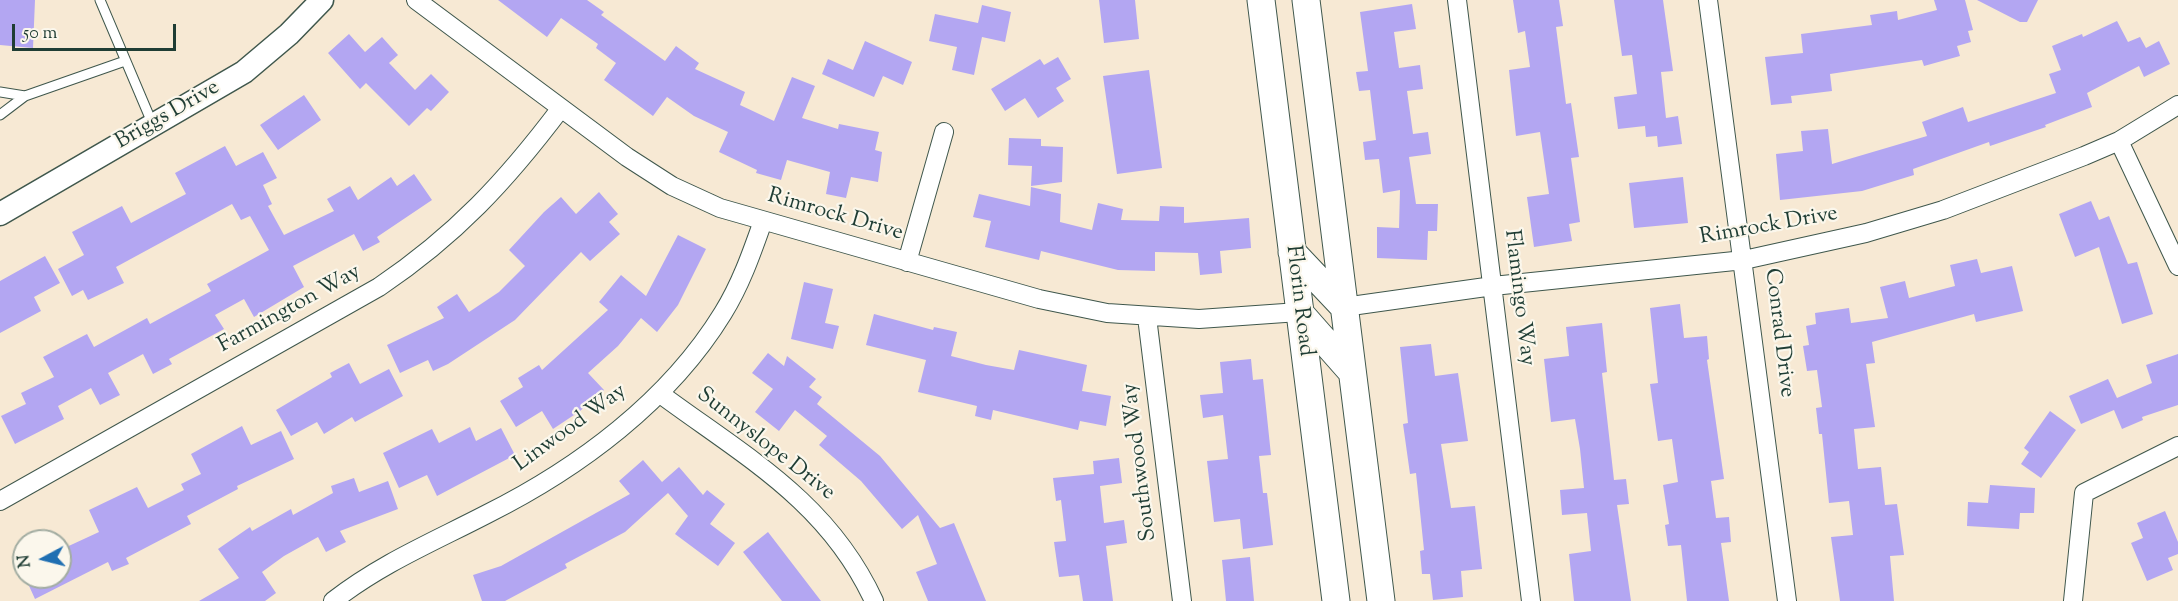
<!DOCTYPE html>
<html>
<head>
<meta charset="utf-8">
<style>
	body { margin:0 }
	#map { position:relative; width:2178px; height:601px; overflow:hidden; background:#f7e9d4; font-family:"Sorts Mill Goudy",serif }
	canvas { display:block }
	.north { position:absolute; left:12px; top:529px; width:60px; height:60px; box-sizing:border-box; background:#fbf7ec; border:2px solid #a3ada2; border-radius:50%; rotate:263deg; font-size:16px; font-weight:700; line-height:24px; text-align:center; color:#1f3d34 }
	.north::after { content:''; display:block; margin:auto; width:21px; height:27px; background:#1f6fb2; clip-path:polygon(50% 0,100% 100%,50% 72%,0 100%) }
	.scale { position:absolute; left:12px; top:24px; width:164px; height:27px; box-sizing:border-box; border:3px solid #1f3d34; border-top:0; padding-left:8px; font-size:18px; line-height:21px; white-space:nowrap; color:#1f3d34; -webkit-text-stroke:4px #fbf7ec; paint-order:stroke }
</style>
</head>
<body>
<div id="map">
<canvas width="2178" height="601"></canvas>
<div class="north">N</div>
<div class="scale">50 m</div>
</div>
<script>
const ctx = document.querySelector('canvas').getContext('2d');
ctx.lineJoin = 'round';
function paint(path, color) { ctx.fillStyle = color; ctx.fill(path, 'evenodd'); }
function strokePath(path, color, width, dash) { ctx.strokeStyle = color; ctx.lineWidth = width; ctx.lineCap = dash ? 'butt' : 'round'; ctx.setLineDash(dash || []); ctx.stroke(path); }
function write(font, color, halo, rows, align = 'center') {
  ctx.font = font + ' "Sorts Mill Goudy",serif'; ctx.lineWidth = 4.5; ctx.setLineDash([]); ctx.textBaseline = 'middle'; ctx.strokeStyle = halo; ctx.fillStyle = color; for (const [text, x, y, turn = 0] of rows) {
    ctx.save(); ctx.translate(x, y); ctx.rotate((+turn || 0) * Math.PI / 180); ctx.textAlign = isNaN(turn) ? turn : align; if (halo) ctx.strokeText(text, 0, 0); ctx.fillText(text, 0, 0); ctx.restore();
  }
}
paint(new Path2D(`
	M0,0H35L33,48L0,45Z
	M498,0H587L604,12L601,15L665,61L676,46L699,63L695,69L745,92L740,105L774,121L792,77L815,86L802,118L838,129L839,124L879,132L875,150L882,152L878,182L851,177L846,198L826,194L830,172L787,160L781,180L756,173L757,170L719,152L728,132L694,116L667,97L653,116L604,80L616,63L596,48L598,44L561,18L547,37Z
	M1099,0H1135L1139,39L1104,43Z
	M1513,0H1559L1563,26L1556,27L1566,104L1571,103L1579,157L1571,158L1580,222L1569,224L1572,241L1534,247L1527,197L1549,194L1540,132L1516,136L1509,70L1530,67L1525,31L1518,33Z
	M1614,0H1663L1673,71L1661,72L1666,118L1678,116L1682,144L1658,147L1657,136L1646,137L1645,126L1618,129L1614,97L1637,94L1632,55L1622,56Z
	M1934,0H1965L1973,30L1968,31L1971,42L1957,46L1960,56L1924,66L1922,60L1830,74L1832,91L1791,96L1792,103L1771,105L1765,57L1803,53L1801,34L1872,25L1870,15L1897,11L1898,20L1937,10Z
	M1977,0H2038L2027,22H2020Z
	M1412,4L1416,29L1394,32L1399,68L1420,65L1423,89L1407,91L1413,134L1428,132L1431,154L1409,157L1416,204H1438L1437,231H1428L1427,260L1377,258V227L1399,228L1400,190L1383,193L1379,159L1365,160L1363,142L1376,140L1370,90L1359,91L1356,72L1368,71L1360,12Z
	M982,5L1011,12L1005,42L982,37L974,75L952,70L957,47L929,41L935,14L978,23Z
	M2117,21L2128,42L2140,37L2146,48L2159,41L2170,64L2144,77L2139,66L2087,93L2092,107L2045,125L2046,127L1990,146L1989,142L1913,169L1914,175L1862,191L1780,200L1776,154L1803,151L1801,131L1828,129L1832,164L1927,136L1922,122L1963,107L1968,122L2056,93L2049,74L2061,70L2052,46L2082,34L2083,37Z
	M349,34L365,52L382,37L398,55L389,63L415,90L431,74L449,92L431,111L427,108L409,126L366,83L360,89L328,53Z
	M865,41L912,62L903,85L883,76L874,97L822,74L828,59L853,70Z
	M1058,57L1071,79L1056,88L1064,101L1038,118L1025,98L1005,111L991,89L1040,59L1044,65Z
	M1149,70L1162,168L1117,174L1103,76Z
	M304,95L321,120L278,150L260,125Z
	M1009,138L1041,139V146L1063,147L1062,182L1031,186L1032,166L1008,165Z
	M225,146L236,166L263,152L277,178L263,185L272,204L268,206L284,235L334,211L327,199L350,186L358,200L391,177L397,186L414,174L432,200L377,237L380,242L363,251L354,234L293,266L304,287L254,317L244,299L215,315L224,329L169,359L172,364L153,374L143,354L108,373L120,395L100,405L91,388L58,406L64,419L15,444L1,416L26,404L21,393L54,377L43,357L87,334L94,347L147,318L150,324L211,291L207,284L269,250L250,216L241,220L232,204L116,267L124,283L88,300L83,290L72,296L58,269L84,255L72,232L122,206L131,223L186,194L175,173Z
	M1683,177L1688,223L1634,228L1629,183Z
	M1031,187L1061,194L1060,222L1092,230L1098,203L1123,209L1121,220L1159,221L1160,206L1184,207V223L1249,218L1251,248L1220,251L1222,273L1200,275L1198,253L1155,252V271L1118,270L1041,251L1039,260L985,247L991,221L973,217L979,194L1030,206Z
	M599,192L618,214L609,222L620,234L590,261L581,252L515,320L448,364L433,371L428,360L400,373L387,345L444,318L437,307L457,294L469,312L499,292L525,266L509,250L544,212L561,197L576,214Z
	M2091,201L2099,220L2109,216L2128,264L2137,262L2153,314L2122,324L2099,247L2075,257L2059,214Z
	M678,235L706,249L678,305L657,332L641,318L618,346L588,373L604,390L580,411L553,429L542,411L516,427L500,401L523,387L518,378L539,365L542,370L608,310L599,302L621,275L646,296Z
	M45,256L60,283L34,297L41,311L0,333V281Z
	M1977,259L1981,273L2012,266L2023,311L1976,322L1974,314L1872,342L1875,363L1866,364L1875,427L1854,429L1858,469L1881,467L1885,505L1897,504L1904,555L1890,556L1894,601H1840L1831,537L1853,535L1849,501L1829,503L1822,434H1819L1816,408L1822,407L1817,370L1807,371L1803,346L1809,345L1806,326L1816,324L1815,313L1849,308L1851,323L1888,318L1880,287L1905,281L1909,298L1955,286L1950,265Z
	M804,282L833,289L825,323L839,326L833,349L791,339Z
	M1680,304L1684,338L1707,336L1709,359L1707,360L1724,479L1711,481L1716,518L1729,517L1731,542L1721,543L1729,601H1687L1681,545L1668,546L1665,525L1669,524L1663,485L1678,482L1672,439L1658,441L1650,384L1658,383L1650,308Z
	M874,314L933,330L934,327L957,332L951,356L986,365L1014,370L1019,350L1087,365L1082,391L1111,396L1106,426L1080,421L1078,430L993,410L991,420L975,416L977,406L918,392L926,360L866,345Z
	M1602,323L1607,372L1602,373L1614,480L1626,479L1629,504L1617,505L1631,601H1574L1569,554L1591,551L1587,513L1562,515L1560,490L1584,488L1580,449L1575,419L1551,422L1544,359L1569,356L1566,327Z
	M1431,344L1435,376L1458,373L1468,441L1441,444L1451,508L1475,506L1482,569L1461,571L1463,597L1433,600L1430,574H1422L1420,551L1424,550L1416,473L1410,474L1403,424L1408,423L1400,347Z
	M768,353L784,366L787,356L816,379L809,387L822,397L817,404L880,456L940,528L954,523L986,601H928L916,572L937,564L918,515L902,529L861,481L819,445L827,436L795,410L779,431L755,412L773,389L752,373Z
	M2178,354V405L2142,417L2143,420L2122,429L2114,410L2081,424L2069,396L2108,379L2117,398L2152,383L2146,365Z
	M1251,359L1253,380L1263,379L1271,455L1259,456L1263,493H1267L1273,545L1243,549L1240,519L1214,522L1207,461L1228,459L1223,415L1203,418L1200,395L1223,393L1220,362Z
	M349,363L360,384L389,369L403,396L355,422L352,417L324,434L317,422L291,436L276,410L332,377L330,373Z
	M2050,411L2076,430L2041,478L2021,464L2029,452L2024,448Z
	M242,426L251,445L281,431L294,459L237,486L238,489L187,516L191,524L126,558L129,564L112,571L108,562L35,599L25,577H60V550L99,532L89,510L137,487L148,508L184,490L181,484L201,474L191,454Z
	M470,427L476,441L501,428L515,455L437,496L427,475L399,488L383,453L432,429L439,443Z
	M1119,458L1122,483L1100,486L1104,523L1124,520L1127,543L1106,546L1113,601H1083L1079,575L1059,577L1054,542L1066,541L1061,500L1056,501L1053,478L1094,474L1093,461Z
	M643,460L662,482L679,467L703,495L707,490L725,504L710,524L735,543L718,566L675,534L688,516L668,493L625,532L565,564L567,568L505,601H482L473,575L501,566L630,494L619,481Z
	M354,478L359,492L388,481L398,509L340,531L346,542L326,552L318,537L284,556L262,572L276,593L265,601H199L239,578L218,549L250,527L252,531L291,509L293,515L333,493L331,486Z
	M1990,485L2035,488L2034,513H2020L2019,529L1967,526L1968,502L1988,503Z
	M2165,511L2178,542V554L2168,558L2173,570L2147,581L2131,543L2143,538L2137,523Z
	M768,532L821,601H782L743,552Z
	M1250,557L1254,601H1226L1222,560Z`), '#b3a6f2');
const service = new Path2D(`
	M100,0L153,125
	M0,92L25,96
	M0,115L25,96L125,61`);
const minor = new Path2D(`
	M416,0L627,157L672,186L720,208L1039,299L1107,313L1199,319L1299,312
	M1457,0L1531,601
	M1708,0L1787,601
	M2119,141L2178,266
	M907,262L944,132
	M1344,307L1493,286L1744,260L1866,233L1943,210L2084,156L2119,141L2178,105
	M1147,317L1182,601
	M659,393C744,456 828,501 874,601
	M0,501L379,287C456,235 506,181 561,108
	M333,601C382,563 433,542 487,514C579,468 669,401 723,313C741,284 752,252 763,221
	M2073,601L2084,493L2178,446`);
const tertiary = new Path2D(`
	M0,214L244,72L289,34L322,0`);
const primary = new Path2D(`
	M1261,0L1336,601
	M1306,0L1381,601
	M1292,252L1344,307
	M1299,312L1351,371`);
strokePath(service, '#3f574c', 11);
strokePath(minor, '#3f574c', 20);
strokePath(tertiary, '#3f574c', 25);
strokePath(primary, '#3f574c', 29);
strokePath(service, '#fff', 9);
strokePath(minor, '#fff', 18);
strokePath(tertiary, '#fff', 22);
strokePath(primary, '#fff', 27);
write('22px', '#1f3d34', '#fbf7ec', [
	["Briggs Drive",168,116,-30],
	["Rimrock Drive",835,216,16],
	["Rimrock Drive",1769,227,-10],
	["Flamingo Way",1518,298,83],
	["Florin Road",1298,301,83],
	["Farmington Way",290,310,-29],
	["Conrad Drive",1778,333,83],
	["Linwood Way",571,429,-36],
	["Sunnyslope Drive",765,445,38],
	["Southwood Way",1141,462,-97]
]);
</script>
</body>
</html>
